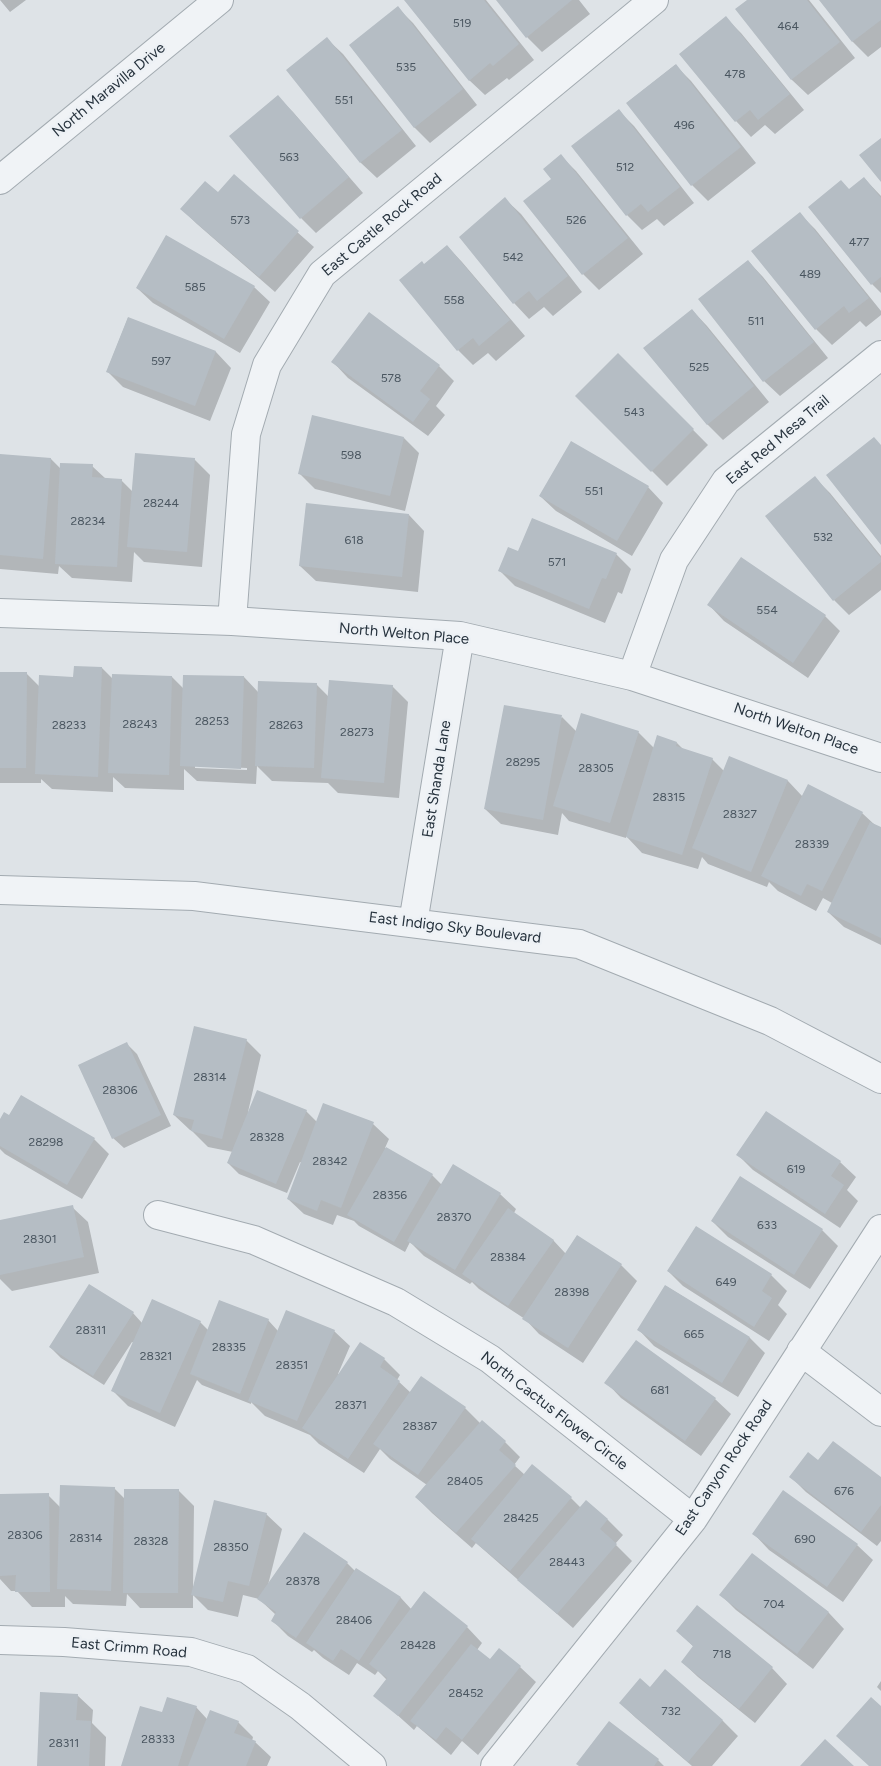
<!DOCTYPE html>
<html>
<head>
<meta charset="utf-8">
<style>
	body { margin:0 }
	canvas { display:block; background:#dee3e7 }
</style>
</head>
<body>
<canvas width="881" height="1766"></canvas>
<script>
const ctx = document.querySelector('canvas').getContext('2d');
ctx.lineJoin = 'round';
function paint(path, color) { ctx.fillStyle = color; ctx.fill(path, 'evenodd'); }
function strokePath(path, color, width, dash) { ctx.strokeStyle = color; ctx.lineWidth = width; ctx.lineCap = dash ? 'butt' : 'round'; ctx.setLineDash(dash || []); ctx.stroke(path); }
function write(font, color, halo, rows, align = 'center') {
  ctx.font = font + ' Figtree,sans-serif'; ctx.lineWidth = 5; ctx.setLineDash([]); ctx.textBaseline = 'middle'; ctx.strokeStyle = halo; ctx.fillStyle = color; for (const [text, x, y, turn = 0] of rows) {
    ctx.save(); ctx.translate(x, y); ctx.rotate((+turn || 0) * Math.PI / 180); ctx.textAlign = isNaN(turn) ? turn : align; if (halo) ctx.strokeText(text, 0, 0); ctx.fillText(text, 0, 0); ctx.restore();
  }
}
paint(new Path2D(`
	M0,0H26L10,12Z
	M408,0H486L534,60L509,80L507,78L485,95L469,80Z
	M497,0H579L590,14L542,52L527,37Z
	M749,0H809L855,58L808,95L792,80L737,9Z
	M820,0H881V47L868,57L853,42Z
	M398,8L413,23L477,105L430,143L414,127Z
	M726,18L741,33L804,110L775,134L765,125L751,137L736,121L681,55Z
	M327,39L343,54L416,146L377,178L361,163L288,70Z
	M675,65L691,81L756,163L708,201L692,185L627,103Z
	M278,97L293,112L363,193L316,233L301,218Z
	M619,111L634,126L694,203L664,226L657,219L642,230L627,215Z
	M561,156L576,171L643,254L599,290L583,274L525,201L552,179Z
	M234,176L314,247L275,292L197,224L182,209L218,194Z
	M864,178L881,196V293L872,284L850,190Z
	M505,199L521,214L582,292L553,316L544,307L529,319L514,303Z
	M800,214L815,229L881,311V315L866,327L860,321L832,345L816,329L753,251Z
	M447,246L462,262L525,336L496,361L488,353L473,365L458,350L425,265Z
	M748,261L763,277L828,358L780,396L764,381Z
	M254,287L270,302L240,353L153,303L137,288Z
	M692,310L707,326L769,402L723,440L707,424Z
	M128,318L216,352L231,368L210,421L123,387L107,371Z
	M618,354L708,445L667,486L577,396Z
	M333,362L439,366L454,381L436,406L445,415L428,436L348,378Z
	M404,438L419,453L405,511L315,489L299,473Z
	M0,455L51,459L61,469L92,466L106,479L121,480L133,492L194,459L210,475L202,567L144,562L134,552L132,582L72,578L59,566L58,574L0,569Z
	M815,478L830,493L881,556V590L849,615L834,600Z
	M648,487L663,503L632,556L556,511L540,496Z
	M409,515L424,531L418,592L316,581L300,566Z
	M519,552L616,554L631,569L622,594L618,592L605,623L515,586L499,570Z
	M709,605L825,616L840,631L808,678L724,621Z
	M102,668L113,679L172,677L184,689L244,677L259,693L317,685L329,697L392,686L408,702L399,798L338,793L328,783L272,781L257,766L256,784L197,781L184,769V790L125,788L113,777V792L52,789L41,779V783H0V673H26L40,687ZM195,766L247,768V770L195,768Z
	M562,717L577,732H638L654,748L677,743L684,750L712,759L724,771L730,758L788,781L803,797L862,813L875,825L881,828V945L844,927L828,912L832,903L823,898L816,911L778,891L769,882L767,887L708,864L702,857L698,869L642,853L626,836V838L569,821L562,813L558,835L501,824L485,809Z
	M246,1040L261,1055L248,1112L306,1111L317,1122L373,1124L389,1139L385,1148L432,1175L442,1185L453,1166L500,1194L516,1209L514,1213L553,1240L566,1254L577,1237L621,1265L637,1281L583,1363L539,1334L525,1319L479,1289L472,1282L470,1284L424,1256L410,1242L405,1252L359,1226L354,1221L337,1215L333,1225L304,1214L288,1199L302,1163L300,1162L287,1193L239,1174L228,1163L233,1152L208,1147L192,1131L190,1130L174,1115Z
	M126,1043L137,1054L171,1126L124,1148L113,1138Z
	M10,1117L94,1139L109,1154L82,1199L5,1154L0,1149V1121Z
	M738,1155L840,1162L856,1177L847,1190L858,1201L840,1228L753,1170Z
	M740,1178L822,1230L838,1246L810,1289L728,1237L712,1221Z
	M72,1207L88,1222L99,1273L12,1291L0,1279V1221Z
	M696,1227L771,1275L787,1291L778,1305L787,1314L769,1341L683,1286L668,1271Z
	M90,1286L133,1313L142,1323L200,1322L208,1330L268,1320L278,1331H334L350,1346L338,1374L384,1359L400,1375L397,1380L411,1393L422,1378L465,1408L480,1423L505,1442L520,1457L514,1465L525,1475L571,1498L581,1508L586,1502L608,1520L623,1535L615,1544L632,1561L573,1628L476,1543L472,1548L432,1513L416,1497L427,1485L390,1459L380,1449L364,1473L319,1444L310,1435L265,1416L251,1402V1404L202,1385L197,1380L175,1427L128,1406L112,1390L134,1343L132,1342L104,1385L61,1358L50,1347Z
	M666,1286L750,1338L765,1353L738,1397L654,1346L639,1330Z
	M636,1342L715,1399L731,1414L701,1456L621,1398L606,1382Z
	M819,1462L881,1479V1541L877,1546L806,1492L791,1477Z
	M114,1488L125,1499L178,1490L194,1506L193,1589L266,1514L282,1529L268,1585L347,1563L355,1571L356,1569L401,1598L412,1610L467,1627L482,1643L477,1650L491,1661L520,1667L536,1682L478,1755L462,1741L451,1755L417,1726L414,1730L375,1695L387,1680L378,1671L375,1675L357,1663L349,1675L323,1658L314,1650L312,1652L288,1636L272,1620L276,1615L259,1599L243,1595L238,1617L208,1610L193,1595V1608H140L127,1594L126,1606L73,1604L65,1596V1607H32L17,1591H11L0,1579V1495H48L60,1507Z
	M754,1534L857,1545L873,1560L843,1602L769,1550Z
	M752,1555L829,1613L844,1629L813,1669L736,1610L721,1595Z
	M697,1607L772,1668L787,1684L755,1723L698,1677L682,1662L694,1647L677,1631Z
	M665,1671L723,1721L738,1736L712,1766H692L636,1718L620,1703L650,1689Z
	M881,1681V1691L877,1687Z
	M77,1695L93,1710L92,1723L106,1737L105,1766H38Z
	M196,1707L207,1719L238,1722L253,1737L252,1741L255,1742L271,1757L267,1766H123L163,1714Z
	M609,1722L658,1760L664,1766H580Z`), '#0003');
paint(new Path2D(`
	M404,0H484L519,44L493,66L490,63L469,81Z
	M496,0H572L526,38Z
	M747,0H807L840,42L791,80L735,9Z
	M819,0H881V20L852,42Z
	M398,6L463,89L414,128L349,45Z
	M726,16L790,94L758,120L750,110L735,122L679,54Z
	M327,37L402,130L360,163L286,70Z
	M676,64L741,147L691,186L626,103Z
	M278,95L349,177L300,219L229,136Z
	M619,109L680,187L648,212L641,204L626,216L571,146Z
	M881,138V182L859,155Z
	M561,154L628,238L582,275L523,201L551,179L543,169Z
	M234,174L299,231L259,277L180,209L205,181L218,192Z
	M864,177L881,198V277L871,285L808,207L841,180L849,189Z
	M505,197L568,276L537,301L529,291L513,304L459,237Z
	M800,212L869,298L849,313L844,306L815,330L751,251Z
	M166,235L255,286L224,339L136,288Z
	M447,245L510,320L479,346L473,338L457,351L399,280L422,261L424,264Z
	M748,260L814,342L763,382L698,299Z
	M692,309L754,386L707,425L643,348Z
	M369,312L440,365L420,391L430,399L413,422L331,362Z
	M128,317L216,351L195,406L106,372Z
	M618,353L694,429L651,472L575,396Z
	M312,415L404,437L390,496L298,474Z
	M874,437L881,445V545L826,475Z
	M571,441L649,486L617,541L539,496Z
	M135,453L195,458L187,552L127,547Z
	M0,454L51,458L43,559L0,555Z
	M60,463L93,464L92,477L122,479L117,567L55,564Z
	M815,476L881,558V562L833,601L765,516Z
	M306,503L409,514L402,577L299,566Z
	M532,518L617,553L606,579L602,578L589,609L498,571L508,547L518,551Z
	M741,557L826,615L793,663L707,605Z
	M74,666L102,667L98,777L35,774L39,675L73,677Z
	M0,672H27L26,768H0Z
	M112,674L172,676L169,775L108,773Z
	M183,675L244,676L241,769L180,766Z
	M329,680L393,685L384,783L321,778Z
	M258,681L317,683L314,768L255,766Z
	M504,705L562,715L543,820L484,809Z
	M581,713L639,731L610,823L553,806Z
	M657,735L677,742L676,746L713,758L682,855L626,837Z
	M729,756L788,780L751,872L692,848Z
	M808,784L863,812L822,891L807,884L801,896L761,876Z
	M870,822L881,827V938L827,912Z
	M194,1026L247,1039L222,1139L191,1131L194,1120L173,1115Z
	M127,1042L161,1115L112,1139L78,1065Z
	M257,1090L307,1110L276,1184L227,1163Z
	M21,1095L95,1138L67,1185L0,1146V1119L4,1112L9,1115Z
	M323,1103L374,1122L341,1208L321,1200L317,1211L287,1199Z
	M766,1111L841,1161L831,1176L844,1185L825,1214L736,1155Z
	M386,1147L433,1174L394,1242L347,1215Z
	M453,1164L501,1193L455,1270L407,1241Z
	M740,1176L823,1229L794,1275L711,1221Z
	M73,1205L84,1257L0,1275V1220Z
	M508,1208L554,1240L508,1306L462,1274Z
	M696,1226L772,1274L762,1291L772,1298L754,1327L667,1271Z
	M577,1235L622,1264L568,1348L522,1319Z
	M89,1284L134,1312L93,1376L49,1347Z
	M665,1285L750,1337L722,1383L637,1330Z
	M152,1299L201,1321L160,1413L111,1391Z
	M219,1300L269,1319L240,1394L190,1374Z
	M286,1310L335,1330L297,1421L248,1401Z
	M636,1340L716,1398L685,1441L604,1383Z
	M360,1342L385,1358L380,1367L400,1381L348,1459L302,1428Z
	M421,1376L466,1407L418,1475L373,1444Z
	M482,1420L506,1441L499,1450L516,1465L456,1533L415,1497Z
	M833,1441L881,1477V1505L861,1532L789,1477L808,1452L818,1460Z
	M532,1464L572,1497L510,1571L471,1539Z
	M60,1485L115,1487L111,1591L57,1589Z
	M124,1489H179L178,1593H123Z
	M783,1490L858,1544L827,1587L752,1534Z
	M49,1493L50,1592H15L16,1575L0,1576V1494Z
	M214,1500L267,1513L249,1586L228,1581L223,1602L191,1595Z
	M586,1500L608,1519L600,1529L617,1544L557,1614L517,1580Z
	M304,1532L348,1562L296,1638L271,1621L276,1612L257,1599Z
	M752,1553L829,1612L797,1654L719,1595Z
	M356,1568L401,1597L359,1661L341,1649L333,1661L306,1643Z
	M424,1591L468,1626L398,1716L373,1696L387,1678L369,1664Z
	M697,1605L773,1667L739,1709L681,1662L693,1646L676,1631Z
	M471,1644L490,1659L499,1648L521,1666L462,1740L446,1727L436,1740L410,1721Z
	M665,1669L723,1720L688,1762L619,1703L640,1678L650,1687Z
	M40,1692L78,1694L76,1720L91,1721L89,1766H37Z
	M167,1697L197,1706L178,1766H121L140,1706L162,1712Z
	M871,1697L881,1706V1766H869L836,1736Z
	M210,1710L239,1721L234,1733L256,1741L246,1766H188Z
	M609,1721L659,1759L654,1766H579L576,1764Z
	M825,1739L854,1766H800Z`), '#b5bdc4');
const minor = new Path2D(`
	M0,180L219,0
	M0,613L232,621L460,636L632,676L881,758
	M232,621L246,434L267,365L322,274L654,0
	M632,676L674,560L726,481L881,355
	M0,890L194,896L579,944L770,1021L881,1079
	M413,923L460,636
	M158,1215L254,1240L396,1302L490,1359L693,1519
	M801,1351L881,1412
	M0,1640L64,1642L191,1652L247,1669L300,1706L372,1766
	M495,1766L693,1519L881,1229`);
strokePath(minor, '#a3abb1', 30);
strokePath(minor, '#f0f3f6', 28);
write('12px', '#4a5660', null, [
	["519",462,23],
	["464",788,26],
	["535",406,67],
	["478",735,74],
	["551",344,100],
	["496",684,125],
	["563",289,157],
	["512",625,167],
	["573",240,220],
	["526",576,220],
	["477",859,242],
	["542",513,257],
	["489",810,274],
	["585",195,287],
	["558",454,300],
	["511",756,321],
	["597",161,361],
	["525",699,367],
	["578",391,378],
	["543",634,412],
	["598",351,455],
	["551",594,491],
	["28244",161,503],
	["28234",88,521],
	["532",823,537],
	["618",354,540],
	["571",557,562],
	["554",767,610],
	["28253",212,721],
	["28243",140,724],
	["28233",69,725],
	["28263",286,725],
	["28273",357,732],
	["28295",523,762],
	["28305",596,768],
	["28315",669,797],
	["28327",740,814],
	["28339",812,844],
	["28314",210,1077],
	["28306",120,1090],
	["28328",267,1137],
	["28298",46,1142],
	["28342",330,1161],
	["619",796,1169],
	["28356",390,1195],
	["28370",454,1217],
	["633",767,1225],
	["28301",40,1239],
	["28384",508,1257],
	["649",726,1282],
	["28398",572,1292],
	["28311",91,1330],
	["665",694,1334],
	["28335",229,1347],
	["28321",156,1356],
	["28351",292,1365],
	["681",660,1390],
	["28371",351,1405],
	["28387",420,1426],
	["28405",465,1481],
	["676",844,1491],
	["28425",521,1518],
	["28306",25,1535],
	["28314",86,1538],
	["690",805,1539],
	["28328",151,1541],
	["28350",231,1547],
	["28443",567,1562],
	["28378",303,1581],
	["704",774,1604],
	["28406",354,1620],
	["28428",418,1645],
	["718",722,1654],
	["28452",466,1693],
	["732",671,1711],
	["28333",158,1739],
	["28311",64,1743]
]);
write('15px', '#27333e', '#edf1f5', [
	["North Maravilla Drive",109,90,-39],
	["East Castle Rock Road",382,225,-40],
	["East Red Mesa Trail",778,440,-40],
	["North Welton Place",404,634,5],
	["North Welton Place",796,729,19],
	["East Shanda Lane",437,779,-81],
	["East Indigo Sky Boulevard",455,928,7],
	["North Cactus Flower Circle",554,1411,38],
	["East Canyon Rock Road",724,1468,-56],
	["East Crimm Road",129,1648,5]
]);
</script>
</body>
</html>
